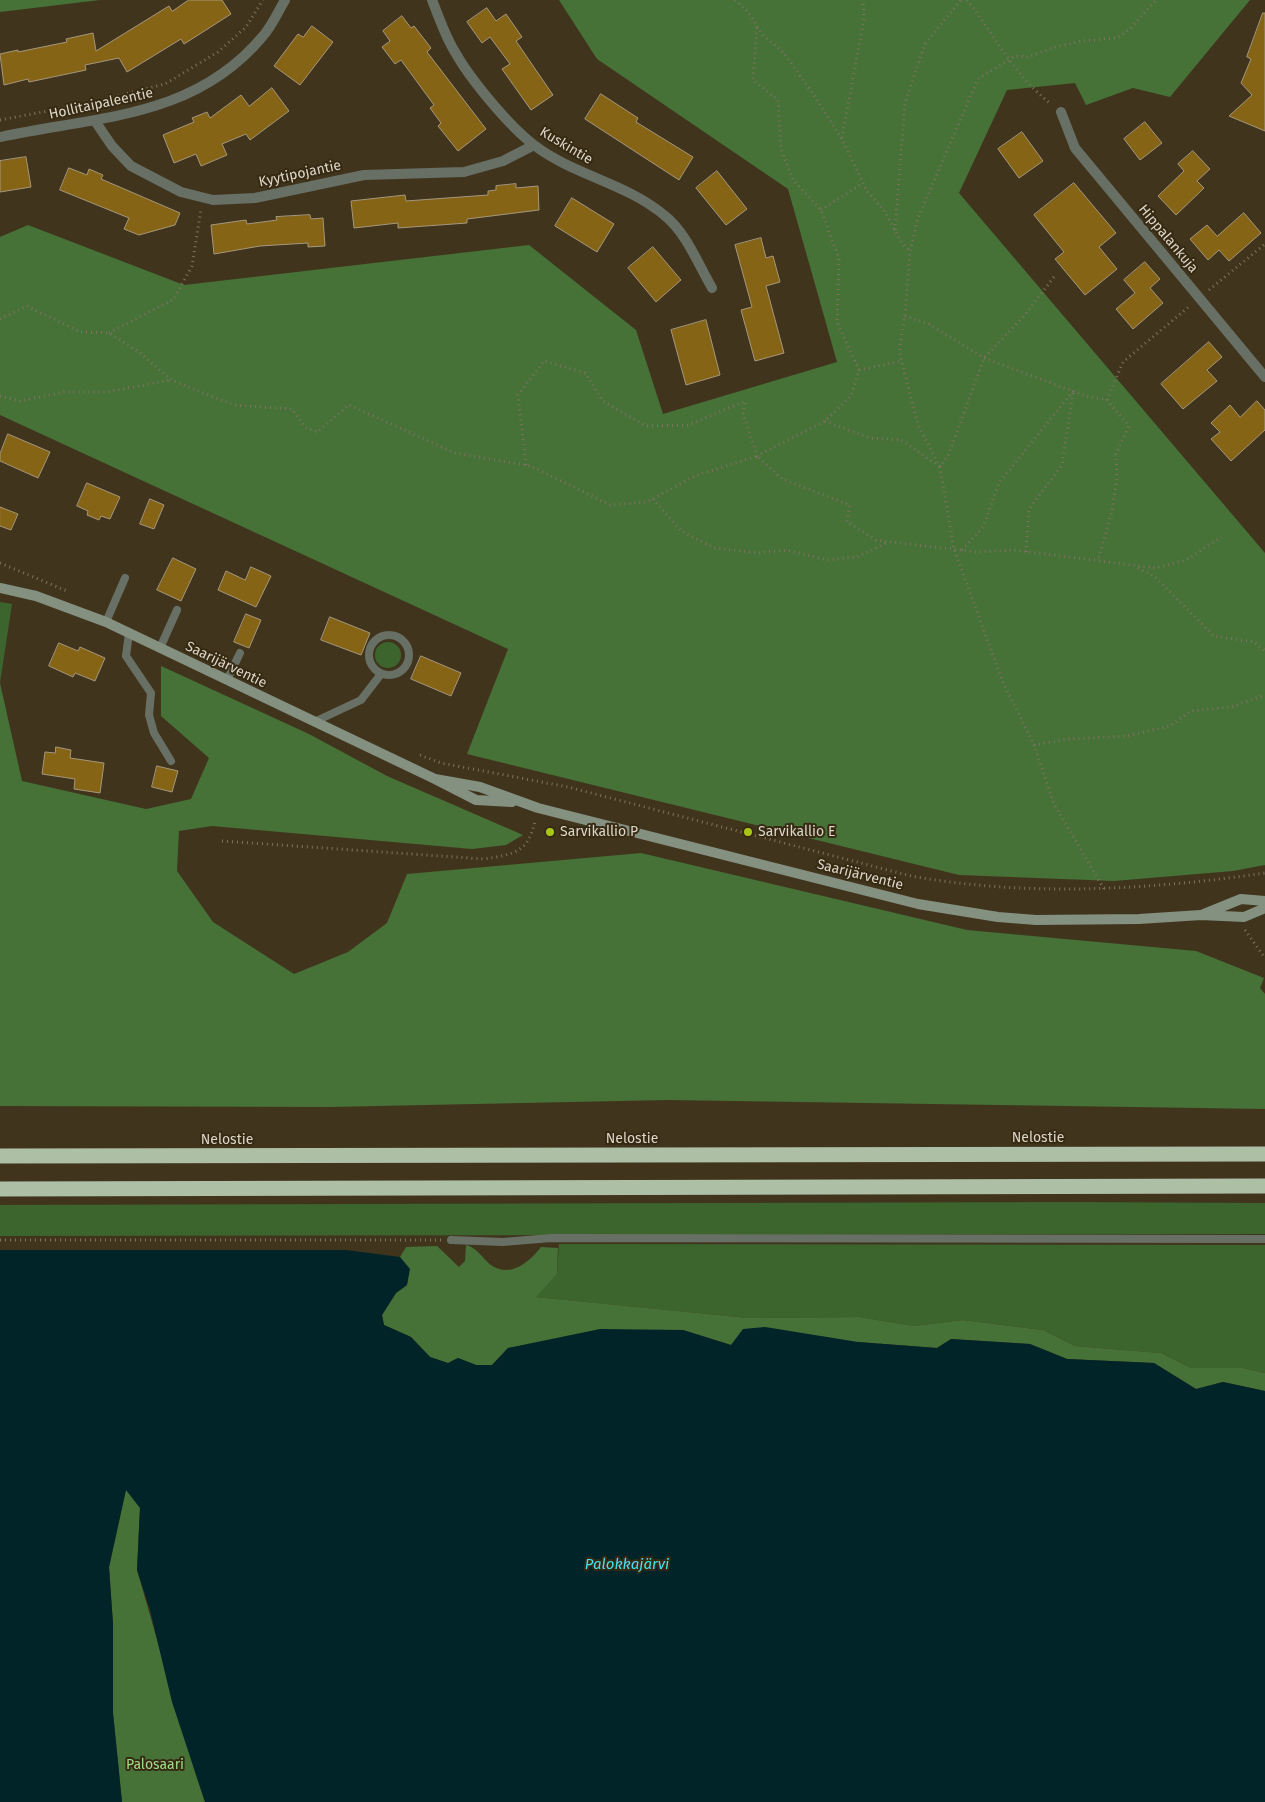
<!DOCTYPE html>
<html>
<head>
<meta charset="utf-8">
<style>
	body { margin:0 }
	canvas { display:block; background:#40341d }
</style>
</head>
<body>
<canvas width="1265" height="1802"></canvas>
<script>
const ctx = document.querySelector('canvas').getContext('2d');
ctx.lineJoin = 'round';
function paint(path, color) { ctx.fillStyle = color; ctx.fill(path, 'evenodd'); }
function strokePath(path, color, width, dash) { ctx.strokeStyle = color; ctx.lineWidth = width; ctx.lineCap = dash ? 'butt' : 'round'; ctx.setLineDash(dash || []); ctx.stroke(path); }
function write(font, color, halo, rows, align = 'center') {
  ctx.font = font + ' "Fira Sans",sans-serif'; ctx.lineWidth = 4; ctx.setLineDash([]); ctx.textBaseline = 'middle'; ctx.strokeStyle = halo; ctx.fillStyle = color; for (const [text, x, y, turn = 0] of rows) {
    ctx.save(); ctx.translate(x, y); ctx.rotate((+turn || 0) * Math.PI / 180); ctx.textAlign = isNaN(turn) ? turn : align; if (halo) ctx.strokeText(text, 0, 0); ctx.fillText(text, 0, 0); ctx.restore();
  }
}
paint(new Path2D(`
	M0,602L12,604L0,683Z
	M375 655a13 13 0 1 1 26 0a13 13 0 1 1-26 0Z
	M1070,1202L1265,1203V1234L0,1236V1205Z
	M559,1244L1265,1245V1373L1243,1368H1191L1161,1353L1075,1346L1043,1330L963,1320L914,1326L859,1317L748,1318L535,1297L557,1274Z`), '#3b652d');
paint(new Path2D(`
	M0,0H100L0,12Z
	M559,0H1250L1170,97L1133,88L1086,105L1075,83L1007,90L959,193L1265,553V865L1233,871L1114,881L959,875L467,754L508,649L0,415V237L28,225L184,285L529,245L636,330L663,414L837,362L788,189L597,59Z
	M161,666L309,734L387,776L523,835L506,845L472,849L212,826L179,831L177,871L213,922L294,974L348,952L387,923L407,874L641,853L967,930L1196,951L1264,978L1260,988L1265,994V1109L667,1100L330,1107L0,1106V683L22,781L146,809L191,799L209,758L161,716Z
	M466,1245C480,1249 483,1261 494,1267C513,1277 531,1260 541,1247L558,1248L557,1274L536,1297L748,1318L859,1317L914,1326L963,1320L1043,1330L1075,1346L1161,1353L1191,1368H1243L1265,1373V1391L1223,1382L1196,1389L1154,1363L1067,1359L1030,1344L951,1339L937,1348L858,1342L731,1345L683,1330L551,1341L508,1348L492,1365H476L458,1358L448,1363L430,1357L411,1337L384,1325L382,1315L396,1293L407,1285L409,1269L400,1257L406,1247L437,1246L459,1267L465,1261Z
	M126,1489L140,1508L137,1570L196,1775L205,1802H122L113,1713V1624L109,1567Z`), '#467137');
paint(new Path2D(`
	M0,1250H346L400,1257L410,1269L407,1285L396,1293L382,1315L384,1325L411,1337L430,1357L448,1363L458,1358L476,1365H492L508,1348L600,1329L683,1330L731,1345L743,1329L765,1327L858,1342L937,1348L951,1339L1030,1344L1067,1359L1154,1363L1196,1389L1223,1382L1265,1391V1802H205L172,1702L150,1610L137,1570L140,1508L126,1490L109,1567L113,1624V1713L122,1802H0Z`), '#012428');
const building = new Path2D(`
	M189,0H222L231,14L184,44L181,39L127,72L119,58L85,65L86,70L29,82L28,79L4,85L0,54L18,50V52L67,42L66,39L93,33L96,51L169,6L172,11Z
	M487,8L496,21L506,14L522,37L516,41L553,95L531,110L502,69L510,64L490,37L482,43L467,22Z
	M1263,13H1265V131L1229,116L1252,95L1241,83L1251,59L1247,57Z
	M402,16L411,28L414,26L431,48L427,52L486,129L458,151L438,126L441,123L430,108L434,105L401,60L395,64L382,47L390,41L383,31Z
	M312,26L333,42L300,85L274,66L298,34L303,37Z
	M272,88L289,111L250,140L246,134L222,144L227,155L201,166L196,154L174,163L163,135L194,122L192,118L207,112L210,118L241,95L249,106Z
	M601,94L638,118L636,122L693,157L679,180L585,119Z
	M1145,122L1162,143L1140,160L1124,139Z
	M1022,132L1043,161L1019,178L998,149Z
	M1193,151L1210,169L1197,181L1204,188L1176,215L1158,196L1184,171L1178,164Z
	M26,157L31,187L0,192V161Z
	M69,168L87,175L89,169L103,175L101,179L180,213L175,225L139,235L124,229L129,218L60,190Z
	M717,171L747,209L726,225L696,188Z
	M1074,183L1116,233L1099,247L1117,269L1085,295L1055,259L1064,252L1034,215Z
	M516,184V188L538,186L539,210L467,219V223L398,228V223L354,228L351,201L405,195L406,201L488,195V191L496,190V186Z
	M572,198L614,224L597,252L555,226Z
	M1244,213L1261,233L1229,261L1219,250L1208,260L1190,239L1207,225L1217,236Z
	M310,215L311,219L323,218L325,246L308,247V243L260,246L214,254L211,225L246,220L247,224L277,220L276,217Z
	M761,238L766,258L773,256L780,282L766,286L784,353L755,361L741,310L752,307L735,245Z
	M653,247L681,280L656,302L628,268Z
	M1145,262L1160,279L1150,288L1163,303L1133,329L1116,309L1135,293L1124,280Z
	M706,320L720,375L686,385L671,330Z
	M1209,342L1222,357L1207,370L1217,381L1183,409L1161,384Z
	M1257,401L1265,410V430L1231,461L1211,439L1220,432L1211,423L1230,405L1240,417Z
	M8,434L50,452L38,478L0,461V454Z
	M87,483L120,497L110,519L101,516L99,520L87,515L88,511L77,506Z
	M150,499L164,505L154,529L140,524Z
	M0,507L18,514L11,530L0,526Z
	M173,558L196,569L181,601L157,590Z
	M251,567L271,576L256,607L218,590L226,571L245,580Z
	M246,614L261,620L249,648L234,642Z
	M330,617L370,633L361,655L321,640Z
	M59,643L78,651L80,647L105,658L95,681L75,673L73,677L49,666Z
	M421,656L461,673L451,696L411,679Z
	M56,747L71,750L70,758L104,763L100,793L74,789L75,779L42,774L45,752L55,753Z
	M157,766L178,771L172,792L152,787Z`);
paint(building, '#866416');
strokePath(building, '#a5977c', 1);
strokePath(new Path2D(`
	M735,0L748,12L763,35L784,53L813,94L842,139L867,191L885,212L902,243L910,251
	M967,0C994,35 1015,76 1051,104
	M0,120L85,104L165,84L218,52L246,27L263,0
	M842,138L864,19L863,0
	M821,210L863,183
	M895,230L905,103L925,44L961,0
	M1054,277L1024,316L984,358L949,454L940,467L954,549L1002,680L1034,745L1054,804L1104,889
	M1209,290L1265,244
	M905,316L929,324L984,358L1086,396L1107,400L1129,426L1116,454L1117,478L1112,511L1098,560
	M0,319L27,306L80,332L109,333L139,352L171,380L234,405L292,409L305,427L317,432L349,405L455,453L531,466L610,505L647,502L695,476L757,456L782,479L850,505L847,522L876,540L976,552L1014,550L1156,568L1186,560L1221,537
	M109,333L174,299L192,266L201,209
	M859,370L902,361
	M0,396L20,401L64,392H107L170,380
	M1107,400L1123,362L1191,305
	M825,421L870,438L901,440L940,467
	M526,465L518,395L544,361L585,373L603,401L646,426L689,425L745,401L743,414L757,456L825,421L851,396L859,370L837,322L839,259L821,210L793,180L781,149L778,100L753,80L757,26
	M940,467L918,425L899,351L905,316L910,251L918,218L978,79L1015,56L1028,57L1056,47L1082,41L1117,38L1130,29L1156,0
	M653,499L681,531L714,548L759,553L786,550L827,560L857,557L888,542
	M962,550L983,527L999,483L1073,391
	M1026,552L1029,509L1062,465L1073,392
	M0,563L67,591
	M1138,568L1155,577L1214,636L1254,642L1265,651
	M1034,745L1067,739L1127,736L1170,726L1191,711L1231,707L1265,695
	M420,755L441,763L568,787L911,876C1027,897 1148,890 1265,873
	M222,841L484,859C514,854 528,853 535,821
	M1245,930L1265,958
	M0,1240H441`), '#7e7360', 3, [1, 4]);
strokePath(new Path2D(`
	M106,622L125,578
	M129,633L126,656L151,693L149,715L154,733L171,761
	M369 655a20 20 0 1 1 40 0a20 20 0 1 1-40 0Z
	M160,648L177,610
	M227,680L240,653
	M314,722L361,700L381,674
	M451,1240L503,1242L551,1238L1265,1239`), '#687066', 8);
strokePath(new Path2D(`
	M432,0C439,17 445,36 455,52C470,79 509,126 534,145C573,175 626,183 664,215C686,232 698,264 712,288
	M1061,112L1075,148L1265,377
	M95,121L112,146L131,166L181,192L213,200L255,198L364,175L464,172L503,161L534,145
	M0,137C97,116 194,119 263,36C272,26 278,12 285,0`), '#687066', 10);
strokePath(new Path2D(`
	M0,588L36,596L106,622L435,779L476,800L512,802
	M435,779L480,787L538,808L918,904L998,917L1036,920L1139,919L1201,915L1244,917L1265,908
	M1204,914L1241,899L1265,901`), '#849180', 10);
strokePath(new Path2D(`
	M0,1156L1265,1154
	M0,1189L1265,1186`), '#adc0a6', 15);
for (const [x, y, r, color] of [
	[550,832,5,"#aac719"],
	[748,832,5,"#aac719"]
]) { const dot = new Path2D(); dot.arc(x, y, r, 0, 2 * Math.PI); ctx.fillStyle = color; ctx.fill(dot); strokePath(dot, '#362a13', 2); }
write('14px', '#ddd6c8', '#362a13', [
	["Hollitaipaleentie",101,104,-12],
	["Kuskintie",566,146,31],
	["Kyytipojantie",300,174,-12],
	["Hippalankuja",1168,239,50],
	["Saarijärventie",226,665,26],
	["Saarijärventie",860,875,14],
	["Nelostie",1038,1138],
	["Nelostie",632,1139],
	["Nelostie",227,1140]
]);
write('14px', '#ddd6c8', '#362a13', [
	["Sarvikallio P",560,832],
	["Sarvikallio E",758,832]
], 'left');
write('14px', '#9edd89', '#362a13', [
	["Palosaari",155,1765]
]);
write('italic 15px', '#42e2f3', '#362a13', [
	["Palokkajärvi",627,1565]
]);
</script>
</body>
</html>
